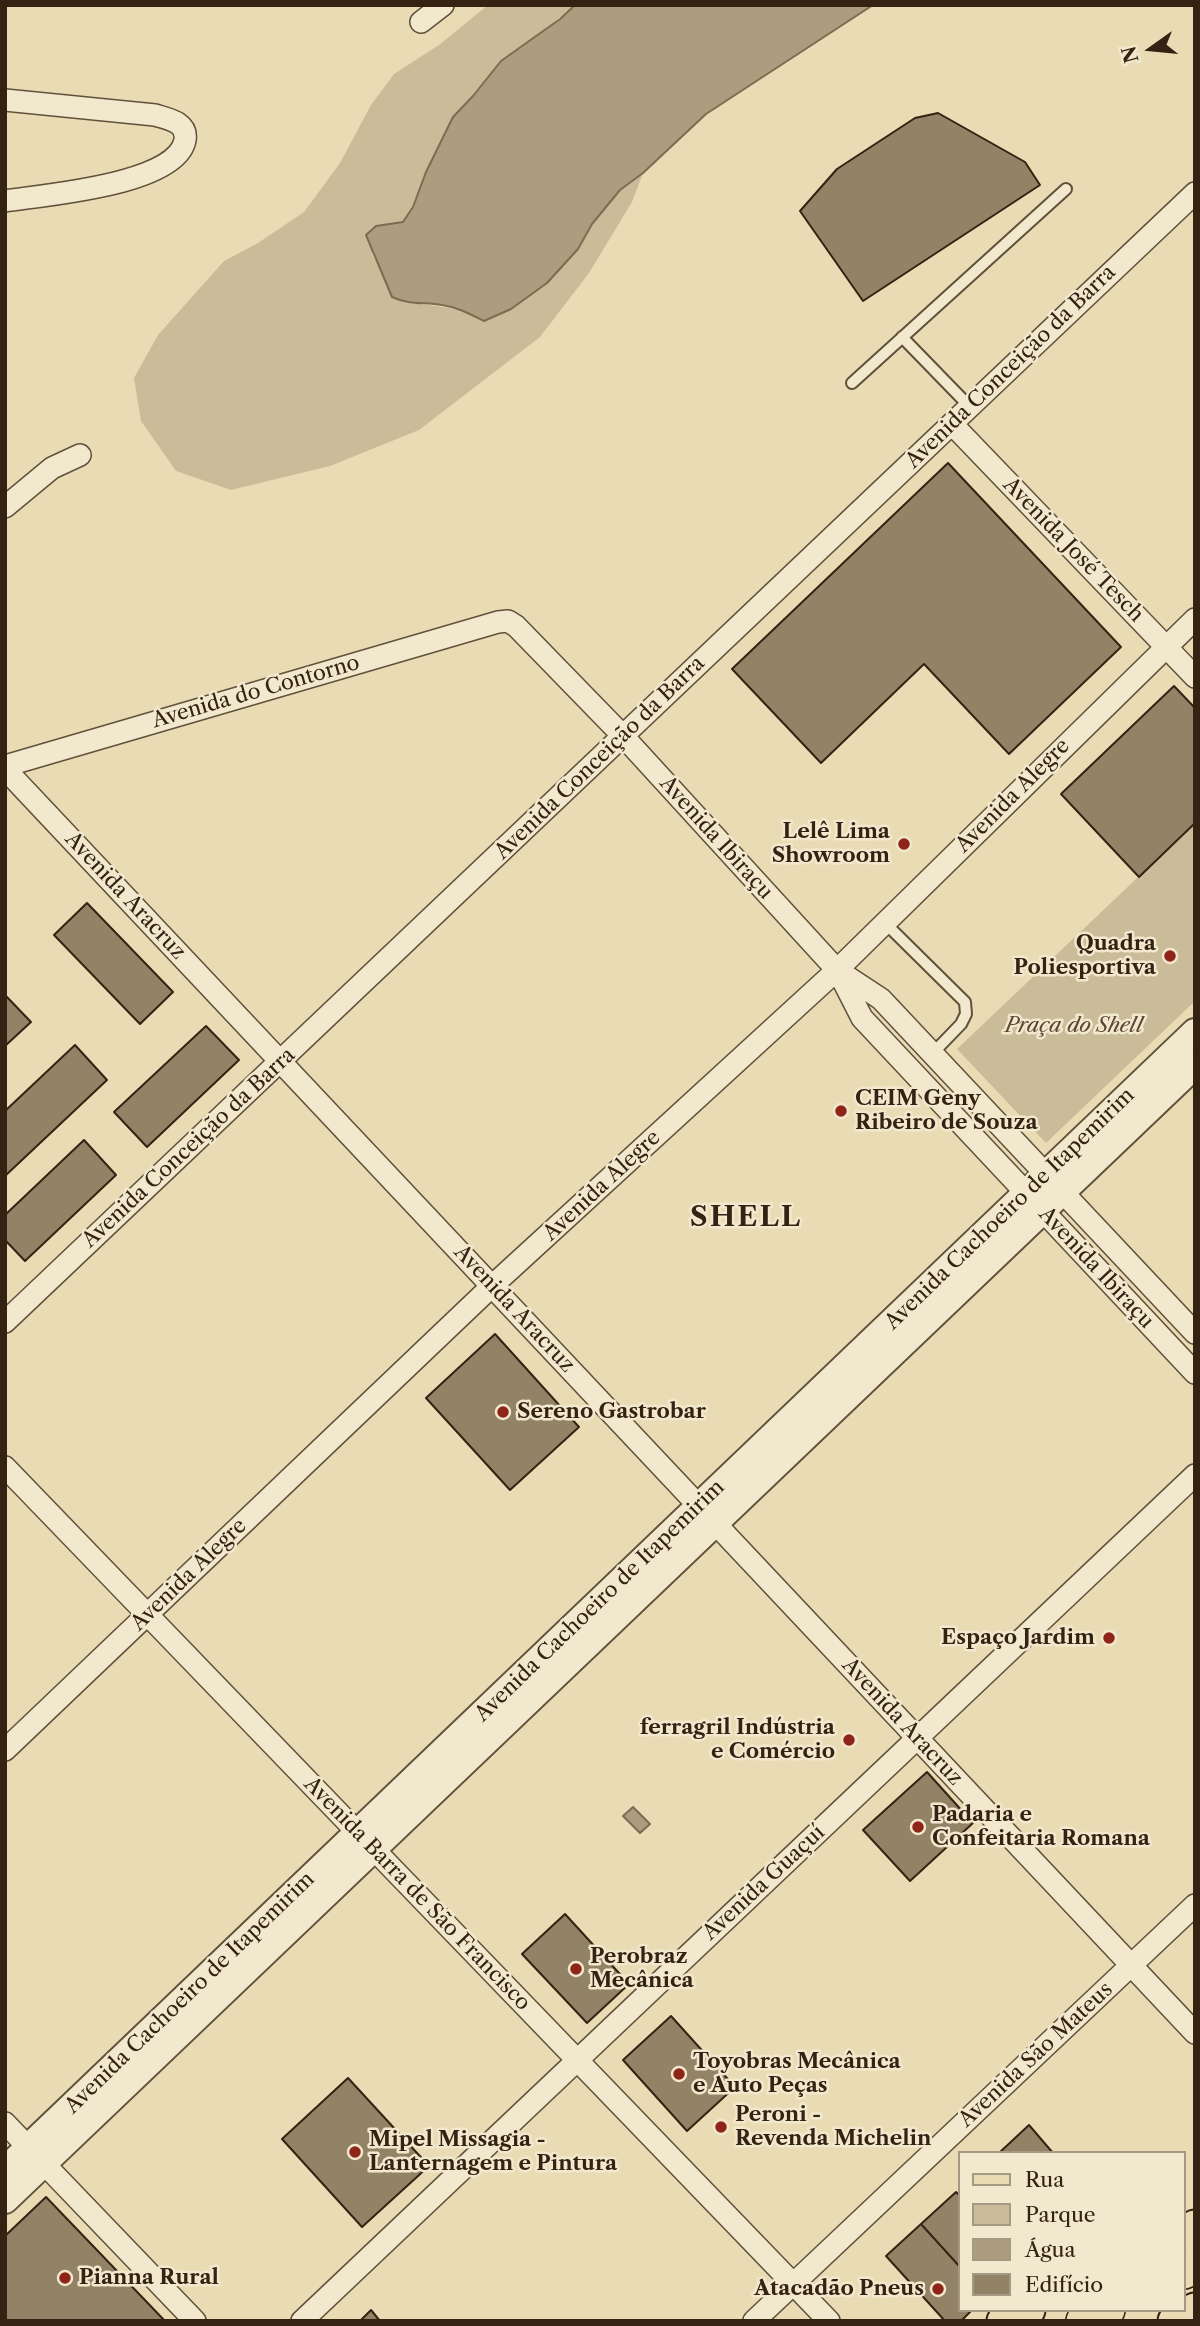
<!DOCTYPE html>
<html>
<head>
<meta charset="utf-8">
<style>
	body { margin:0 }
	#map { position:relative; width:1200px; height:2326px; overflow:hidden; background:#e9dcb4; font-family:"Libre Caslon Text",serif }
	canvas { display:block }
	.frame { position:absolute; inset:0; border:7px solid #342212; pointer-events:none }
	.legend { position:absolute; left:958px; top:2151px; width:228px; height:161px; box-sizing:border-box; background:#f1e8ce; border:2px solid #a59983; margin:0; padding:9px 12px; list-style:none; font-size:21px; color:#342212 }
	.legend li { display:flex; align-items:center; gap:14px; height:35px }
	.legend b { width:35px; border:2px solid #a59983 }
	.north { position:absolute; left:1116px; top:14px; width:70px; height:70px; -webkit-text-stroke:5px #f1e8ce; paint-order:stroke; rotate:255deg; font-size:19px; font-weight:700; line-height:28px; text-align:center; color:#342212 }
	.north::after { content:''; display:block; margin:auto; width:24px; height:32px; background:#342212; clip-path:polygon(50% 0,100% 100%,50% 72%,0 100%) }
</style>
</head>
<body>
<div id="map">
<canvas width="1200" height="2326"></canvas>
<div class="frame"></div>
<ul class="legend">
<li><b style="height:9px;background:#e9dcb4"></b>Rua</li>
<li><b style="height:19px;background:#cabc98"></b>Parque</li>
<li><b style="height:19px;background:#ab9d7d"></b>Água</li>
<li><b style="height:19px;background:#928366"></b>Edifício</li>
</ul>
<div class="north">N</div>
</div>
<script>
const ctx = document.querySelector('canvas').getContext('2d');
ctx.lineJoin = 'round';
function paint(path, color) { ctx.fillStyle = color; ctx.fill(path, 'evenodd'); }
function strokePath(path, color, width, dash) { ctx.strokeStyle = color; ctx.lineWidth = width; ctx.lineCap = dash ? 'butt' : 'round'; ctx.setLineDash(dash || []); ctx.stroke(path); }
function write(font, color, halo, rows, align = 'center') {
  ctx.font = font + ' "Libre Caslon Text",serif'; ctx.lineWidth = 5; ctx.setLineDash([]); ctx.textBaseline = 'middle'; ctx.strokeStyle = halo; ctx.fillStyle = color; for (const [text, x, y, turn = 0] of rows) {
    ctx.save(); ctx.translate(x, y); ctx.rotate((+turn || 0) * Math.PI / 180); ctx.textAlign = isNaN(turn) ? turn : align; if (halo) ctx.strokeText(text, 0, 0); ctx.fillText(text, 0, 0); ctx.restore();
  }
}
paint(new Path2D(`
	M488,5H575L531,40L453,117L426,172L413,207L403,222L376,226L372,254L382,272L405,303C435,305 458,307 484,321L578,249L592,224L620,190L643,173L632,202L589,273L540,337L419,430L330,466L231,490L176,471L141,421L134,378L158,335L224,261L258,243L304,212L340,163L371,105L394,74L439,45Z
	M1195,823V1001L1046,1143L957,1049Z`), '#cabc98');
const water = new Path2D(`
	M575,5H873L706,114L643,173L620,190L592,224L578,249L547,283L511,309L484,321C470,314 457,307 442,305C424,302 409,305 392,297L366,235L376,226L403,222L413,207L426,172L453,117L473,96L501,61L560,19Z
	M633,1807L650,1824L640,1833L623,1816Z`);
paint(water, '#ab9d7d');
strokePath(water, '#7b6c52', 2);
const building = new Path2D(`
	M938,113L1025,162L1040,185L863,301L800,211L837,169L915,118Z
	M948,463L1121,647L1009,754L924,664L821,763L732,669Z
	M1174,686L1195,708V823L1139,877L1061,794Z
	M87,903L173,992L140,1024L54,935Z
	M5,995L31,1022L5,1046Z
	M206,1026L239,1060L147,1147L114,1112Z
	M75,1045L107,1080L5,1176V1111Z
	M84,1140L116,1175L25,1261L5,1240V1215Z
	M495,1334L579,1427L510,1490L426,1398Z
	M927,1772L973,1823L910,1881L863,1830Z
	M565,1914L629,1984L587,2023L522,1954Z
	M671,2016L735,2087L687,2131L623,2060Z
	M348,2078L429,2166L362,2227L282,2139Z
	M1029,2125L1053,2153H999Z
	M956,2192L960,2196V2267L921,2224Z
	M46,2197L165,2321H5V2236Z
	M921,2224L960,2267V2310H972L961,2321H945L886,2256Z
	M371,2310L380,2321H360Z`);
paint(building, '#928366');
strokePath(building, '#342212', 2);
const service = new Path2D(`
	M902,337L970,407
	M852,383L1066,189
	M885,923L965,1002L966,1014L961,1024L932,1054`);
const minor = new Path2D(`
	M421,22L443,5
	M5,100L155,115C168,119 188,122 185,140C177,185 43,195 5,201
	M952,424L1195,677
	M5,507L52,468L80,455
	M5,766L498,622L508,621L516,626L623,736L837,970L881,999L1195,1333
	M5,769L1195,2033
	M839,973L862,1018L1195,1373
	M5,1322L1195,193
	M5,1467L829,2321
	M5,1750L492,1286L837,970L1195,619
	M5,2123L195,2321
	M302,2321L1195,1475
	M754,2321L1195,1905`);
const tertiary = new Path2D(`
	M5,2170L1195,1032
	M5,2200L1195,1065`);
const primary = new Path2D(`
	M1184,2234L1195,2227
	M1004,2321L1028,2310
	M1175,2321L1195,2310`);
const trunk = new Path2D(`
	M1184,2271L1195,2265
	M1084,2321L1107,2310`);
strokePath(service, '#61503a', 14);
strokePath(minor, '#61503a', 24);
strokePath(tertiary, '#61503a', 30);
strokePath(primary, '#342212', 37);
strokePath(trunk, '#342212', 38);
strokePath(service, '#f1e8ce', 10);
strokePath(minor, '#f1e8ce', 21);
strokePath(tertiary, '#f1e8ce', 26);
strokePath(primary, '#e9dcb4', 33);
strokePath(trunk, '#e9dcb4', 35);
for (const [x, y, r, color] of [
	[904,844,7,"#8f2418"],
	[1170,956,7,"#8f2418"],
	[841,1111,7,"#8f2418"],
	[503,1412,7,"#8f2418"],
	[1109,1638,7,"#8f2418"],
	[849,1740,7,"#8f2418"],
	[918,1827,7,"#8f2418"],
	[576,1969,7,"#8f2418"],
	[679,2074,7,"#8f2418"],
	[721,2127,7,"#8f2418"],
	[355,2152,7,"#8f2418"],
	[65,2278,7,"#8f2418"],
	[938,2289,7,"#8f2418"]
]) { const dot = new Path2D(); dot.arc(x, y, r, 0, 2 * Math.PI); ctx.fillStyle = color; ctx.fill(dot); strokePath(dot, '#f1e8ce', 2.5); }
write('21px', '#342212', '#f1e8ce', [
	["Avenida Conceição da Barra",1011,367,-44],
	["Avenida José Tesch",1073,550,46],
	["Avenida do Contorno",256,692,-16],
	["Avenida Conceição da Barra",600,758,-44],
	["Avenida Alegre",1013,796,-45],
	["Avenida Ibiraçu",716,838,48],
	["Avenida Aracruz",125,896,47],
	["Avenida Conceição da Barra",189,1148,-43],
	["Avenida Alegre",602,1186,-43],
	["Avenida Cachoeiro de Itapemirim",1010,1209,-44],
	["Avenida Ibiraçu",1096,1268,47],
	["Avenida Aracruz",514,1309,47],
	["Avenida Alegre",189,1575,-44],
	["Avenida Cachoeiro de Itapemirim",600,1601,-44],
	["Avenida Aracruz",902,1722,47],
	["Avenida Guaçuí",764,1883,-43],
	["Avenida Barra de São Francisco",417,1894,46],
	["Avenida Cachoeiro de Itapemirim",190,1993,-44],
	["Avenida São Mateus",1036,2055,-43]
]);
write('bold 21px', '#342212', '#f1e8ce', [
	["Lelê Lima",890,832,"right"],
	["Showroom",890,856,"right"],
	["Quadra",1156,944,"right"],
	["Poliesportiva",1156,968,"right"],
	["CEIM Geny",855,1099],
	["Ribeiro de Souza",855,1123],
	["Sereno Gastrobar",517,1412],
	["Espaço Jardim",1095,1638,"right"],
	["ferragril Indústria",835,1728,"right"],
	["e Comércio",835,1752,"right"],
	["Padaria e",932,1815],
	["Confeitaria Romana",932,1839],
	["Perobraz",590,1957],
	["Mecânica",590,1981],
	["Toyobras Mecânica",693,2062],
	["e Auto Peças",693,2086],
	["Peroni -",735,2115],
	["Revenda Michelin",735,2139],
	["Mipel Missagia -",369,2140],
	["Lanternagem e Pintura",369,2164],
	["Pianna Rural",79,2278],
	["Atacadão Pneus",924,2289,"right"]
], 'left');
write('italic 21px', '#5a4834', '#f1e8ce', [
	["Praça do Shell",1074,1026]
]);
ctx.letterSpacing = '2px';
write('bold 28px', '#342212', '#f1e8ce', [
	["SHELL",746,1218]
]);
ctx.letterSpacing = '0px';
</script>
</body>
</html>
